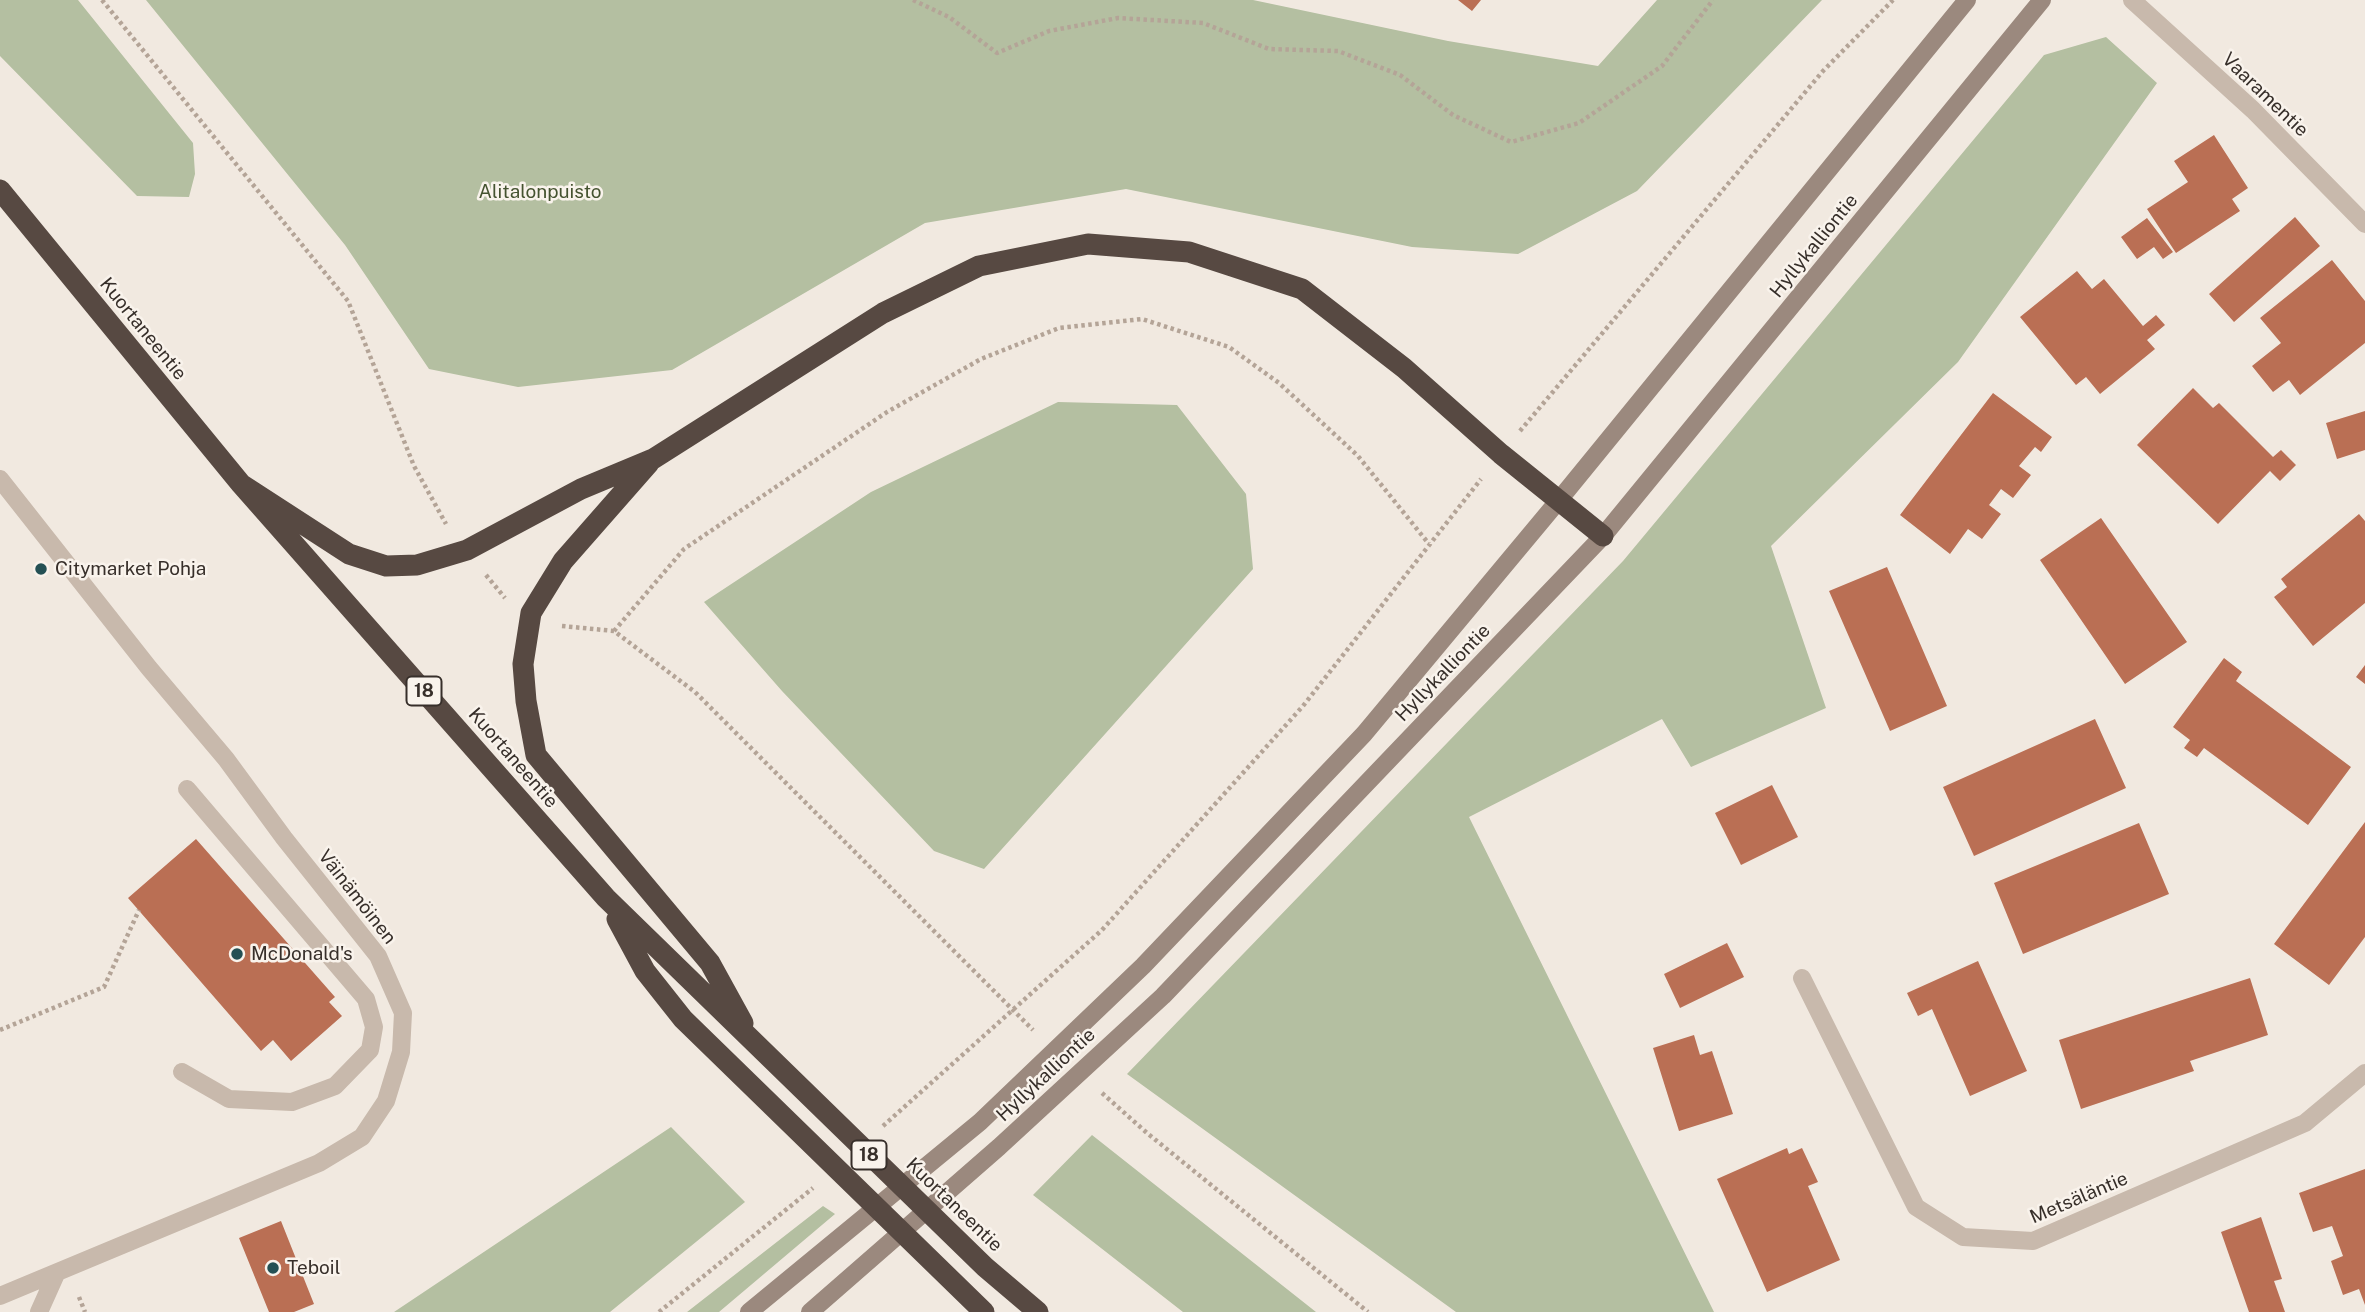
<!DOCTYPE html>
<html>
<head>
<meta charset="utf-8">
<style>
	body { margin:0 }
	canvas { display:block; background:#f1e9e0 }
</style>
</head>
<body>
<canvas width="2365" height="1312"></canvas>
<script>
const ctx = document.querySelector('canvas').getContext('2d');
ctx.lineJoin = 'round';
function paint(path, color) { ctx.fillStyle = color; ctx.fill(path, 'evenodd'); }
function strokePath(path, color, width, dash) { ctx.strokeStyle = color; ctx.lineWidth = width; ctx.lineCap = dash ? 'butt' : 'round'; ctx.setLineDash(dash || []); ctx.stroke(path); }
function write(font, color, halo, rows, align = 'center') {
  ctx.font = font + ' "Public Sans",sans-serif'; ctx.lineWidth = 5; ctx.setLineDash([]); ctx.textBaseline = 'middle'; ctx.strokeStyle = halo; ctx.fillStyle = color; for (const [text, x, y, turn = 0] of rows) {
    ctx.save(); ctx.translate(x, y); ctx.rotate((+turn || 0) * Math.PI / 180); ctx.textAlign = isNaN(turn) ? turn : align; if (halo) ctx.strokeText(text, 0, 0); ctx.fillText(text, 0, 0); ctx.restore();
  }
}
paint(new Path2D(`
	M0,0H78L193,143L195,174L189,197L137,196L0,56Z
	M146,0H1253L1448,41L1598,66L1657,0H1822L1637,191L1518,254L1412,247L1126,189L925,223L672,370L518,387L429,369L345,245Z
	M2106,37L2157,83L1958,362L1771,546L1826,708L1691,767L1662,719L1469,817L1714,1312H1456L1127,1074L1623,561L2044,55Z
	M1058,402L1177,405L1246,494L1253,569L984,869L934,851L782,691L704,602L871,492Z
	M671,1127L745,1202L610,1312H394Z
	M1092,1135L1316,1312H1183L1033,1195Z
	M823,1206L835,1214L719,1312H687Z`), '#b4bfa1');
paint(new Path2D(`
	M1458,0H1481L1472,11Z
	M2214,135L2248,188L2232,199L2240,211L2176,253L2147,209L2188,182L2174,161Z
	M2295,217L2320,246L2234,322L2209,294Z
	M2147,218L2173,252L2163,259L2154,247L2137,259L2121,237Z
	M2332,260L2365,301V343L2300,395L2289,380L2273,392L2252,366L2281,343L2260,318Z
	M2077,271L2092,289L2104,279L2143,326L2156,315L2165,325L2147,340L2155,349L2100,394L2086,377L2076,385L2020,317Z
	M2193,388L2213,408L2219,403L2273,457L2281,450L2296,465L2280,481L2270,471L2218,524L2137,445Z
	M1993,393L2052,437L2041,452L2035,447L2019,466L2031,475L2013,498L2001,489L1989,505L2001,514L1982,539L1968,529L1950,554L1900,515Z
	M2365,411V450L2337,459L2326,423Z
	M2359,514L2365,521V603L2313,646L2274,597L2287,587L2281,579Z
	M2101,518L2187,642L2125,684L2040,560Z
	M1887,567L1947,706L1890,731L1829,591Z
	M2224,658L2242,672L2236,681L2351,767L2308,825L2204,748L2197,757L2184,748L2190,740L2173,727Z
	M2365,665V684L2356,677Z
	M2095,719L2126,788L1974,856L1943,787Z
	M1772,785L1798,837L1741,865L1715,813Z
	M2365,822V937L2329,985L2274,944Z
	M2139,823L2169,894L2023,954L1994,883Z
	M196,839L335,997L329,1002L342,1016L291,1061L273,1040L261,1051L128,898Z
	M1727,943L1744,977L1680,1008L1664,974Z
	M1978,961L2027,1071L1970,1096L1932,1009L1918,1016L1907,993Z
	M2250,978L2268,1035L2190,1061L2194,1071L2081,1109L2059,1040Z
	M1694,1035L1700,1055L1712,1051L1733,1114L1679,1131L1653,1048Z
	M1787,1148L1789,1154L1802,1148L1818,1182L1808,1186L1840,1260L1767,1292L1717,1179Z
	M2365,1169V1305L2359,1289L2343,1295L2331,1261L2343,1256L2332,1226L2313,1232L2299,1193Z
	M2261,1217L2282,1279L2274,1281L2285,1312H2249L2221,1232Z
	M281,1221L314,1304L294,1312H269L239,1238Z`), '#ba6f54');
strokePath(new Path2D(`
	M102,0L348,301L414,466L446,524
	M913,0L949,17L997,53L1049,31L1118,18L1203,23L1269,49L1338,51L1400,75L1453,115L1511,142L1579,123L1662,66L1713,0
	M1520,431L1823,71L1893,0
	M486,575L505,598
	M562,626L614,631L695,692L1033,1030
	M614,631L684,549L887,412L981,359L1059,328L1142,319L1229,347L1279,383L1358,456L1429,544
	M0,1030L104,987L139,910
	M1102,1093L1147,1133L1368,1312
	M883,1126L1102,930L1303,706L1481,479
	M79,1297L85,1312
	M659,1312L813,1188`), '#b4a497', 4.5, [3.5, 3.5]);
strokePath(new Path2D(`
	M182,1072L229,1099L292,1102L335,1086L370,1050L374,1027L366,999L187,789`), '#c8b9ac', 18);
strokePath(new Path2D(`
	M2132,0L2253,110L2365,224
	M0,479L149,668L226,759L284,838L378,956L403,1013L401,1052L386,1101L362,1137L319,1163L0,1296
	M1802,978L1916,1207L1963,1237L2033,1241L2305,1123L2365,1073
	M39,1312L56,1274`), '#c8b9ac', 18);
strokePath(new Path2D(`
	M749,1312L980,1122L1143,966L1364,734L1559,500L1967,0
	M810,1312L999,1147L1163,996L1603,536L2042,0`), '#9b897e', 18);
strokePath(new Path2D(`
	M0,190L241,484L606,898L985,1267L1038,1312
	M649,463L563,561L531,613L523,664L526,701L536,755L710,963L743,1023
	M241,484L349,554L386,566L417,565L467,550L581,489L653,459L883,313L979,266L1088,244L1189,252L1302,289L1404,368L1501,454L1603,536
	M617,919L645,971L683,1019L984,1312`), '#574942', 21);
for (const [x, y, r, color] of [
	[41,569,7,"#245054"],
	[237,954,7,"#245054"],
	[273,1268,7,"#245054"]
]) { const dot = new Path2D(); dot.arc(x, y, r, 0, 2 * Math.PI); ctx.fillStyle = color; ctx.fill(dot); strokePath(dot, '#f9f3ec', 2.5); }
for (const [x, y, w] of [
	[424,691,35],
	[869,1155,35]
]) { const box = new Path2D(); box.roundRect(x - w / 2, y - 14.5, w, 29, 5); ctx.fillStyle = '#f9f3ec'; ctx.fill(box); strokePath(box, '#372f2a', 2); }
write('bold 18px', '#372f2a', null, [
	["18",424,691],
	["18",869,1155]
]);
write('19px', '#372f2a', '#f9f3ec', [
	["Vaaramentie",2265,95,44],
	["Hyllykalliontie",1814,246,-51],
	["Kuortaneentie",143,329,51],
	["Hyllykalliontie",1443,673,-46],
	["Kuortaneentie",513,758,49],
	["Väinämöinen",357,897,52],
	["Hyllykalliontie",1046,1075,-43],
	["Metsäläntie",2079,1198,-23],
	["Kuortaneentie",954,1205,44]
]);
write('19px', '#455330', '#f9f3ec', [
	["Alitalonpuisto",540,192]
]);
write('19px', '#372f2a', '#f9f3ec', [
	["Citymarket Pohja",55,569],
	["McDonald's",251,954],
	["Teboil",287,1268]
], 'left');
</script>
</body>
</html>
